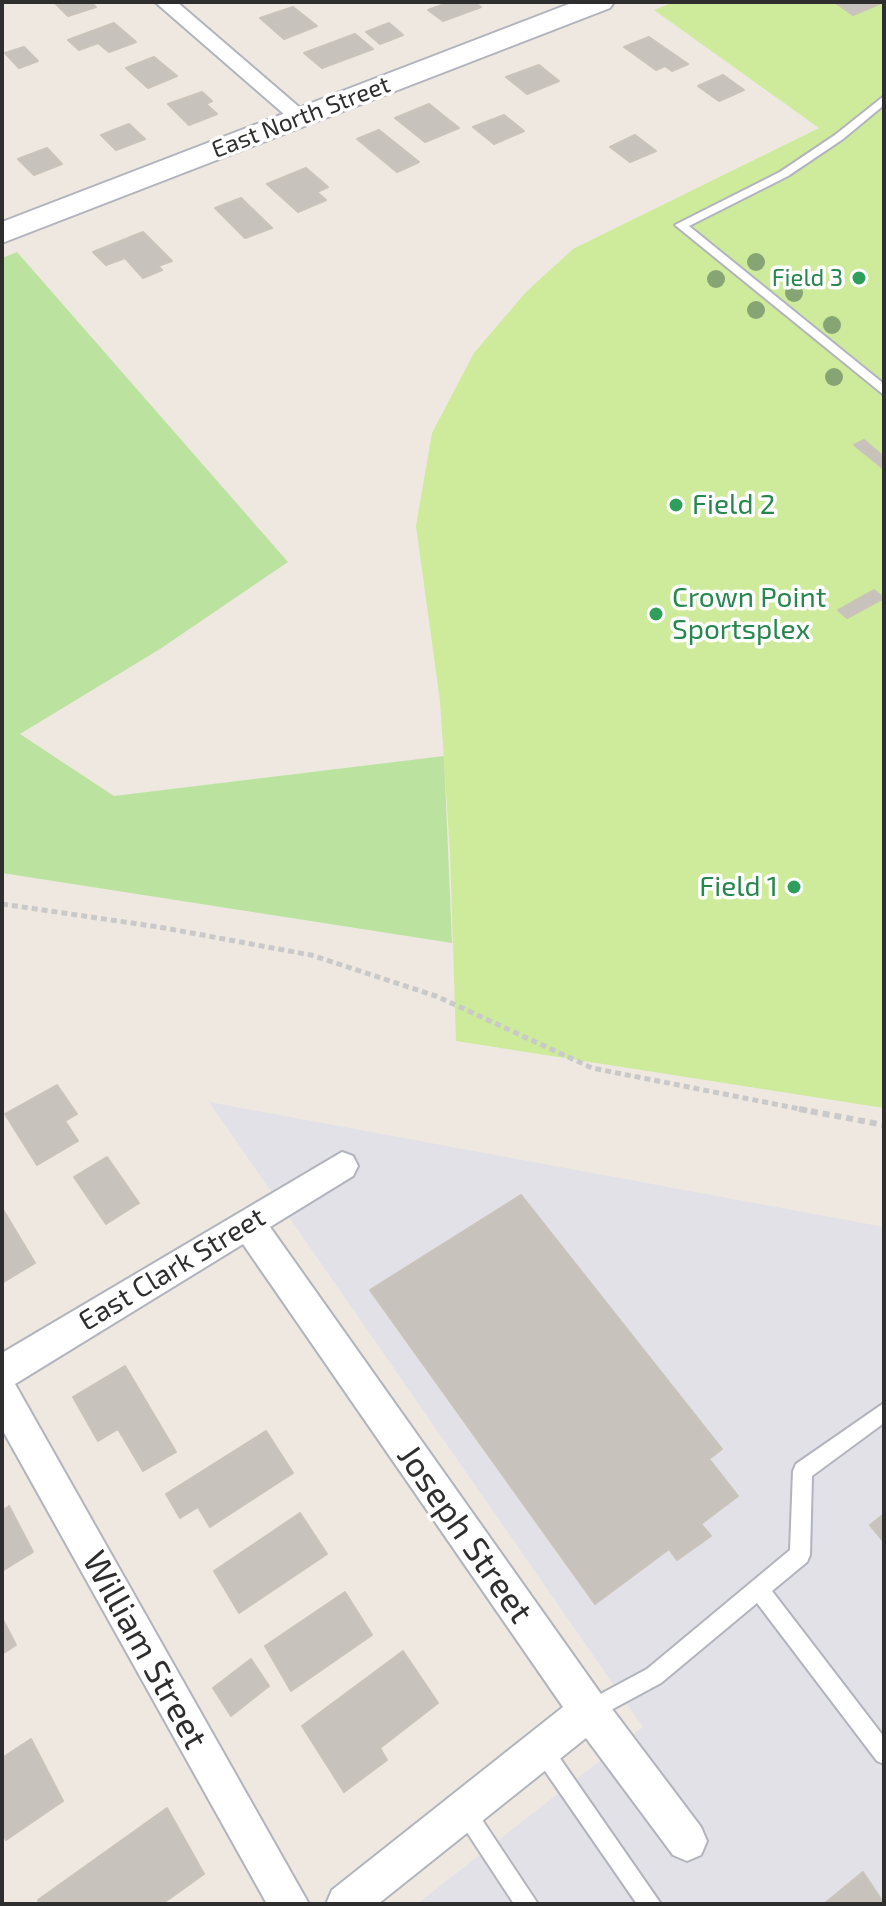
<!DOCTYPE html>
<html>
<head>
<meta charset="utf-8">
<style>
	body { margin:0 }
	#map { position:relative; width:886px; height:1906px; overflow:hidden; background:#eee8e1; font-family:"Exo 2",sans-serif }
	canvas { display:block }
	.frame { position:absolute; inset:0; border:4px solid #2e2e2e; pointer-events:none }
</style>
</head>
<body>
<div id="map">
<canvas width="886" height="1906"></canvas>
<div class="frame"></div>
</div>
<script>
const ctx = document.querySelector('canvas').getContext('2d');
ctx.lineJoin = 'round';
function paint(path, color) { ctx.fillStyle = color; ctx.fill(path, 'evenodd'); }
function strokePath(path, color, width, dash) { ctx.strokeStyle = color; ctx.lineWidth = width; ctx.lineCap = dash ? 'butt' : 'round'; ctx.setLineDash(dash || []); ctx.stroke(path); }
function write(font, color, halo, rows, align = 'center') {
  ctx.font = font + ' "Exo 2",sans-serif'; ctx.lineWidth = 7; ctx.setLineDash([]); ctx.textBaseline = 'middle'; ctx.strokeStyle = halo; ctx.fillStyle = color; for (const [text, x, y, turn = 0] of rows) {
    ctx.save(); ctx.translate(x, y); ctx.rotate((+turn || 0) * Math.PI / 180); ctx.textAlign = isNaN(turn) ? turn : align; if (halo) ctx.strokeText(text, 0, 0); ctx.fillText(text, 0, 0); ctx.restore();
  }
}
paint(new Path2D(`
	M209,1102L884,1227V1904H417L643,1727Z`), '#e2e1e7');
paint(new Path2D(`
	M17,252L288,562L160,649L20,734L114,796L444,756L452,943L2,873V258Z`), '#bbe39f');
paint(new Path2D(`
	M674,2H884V1108L456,1041L450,852L440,701L416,526L432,433L474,353L526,292L573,249L819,128L654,10Z`), '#ceea9b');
const building = new Path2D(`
	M54,2H90L96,7L68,16Z
	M442,2H474L481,7L443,21L428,10L445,4Z
	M834,2H884L853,15Z
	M293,7L317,26L284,39L260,18Z
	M114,23L136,42L109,52L98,43L79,50L68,40Z
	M389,23L403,35L380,44L366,32Z
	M355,34L373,49L322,68L304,53Z
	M649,37L688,64L672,71L665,66L656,70L624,47Z
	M24,47L38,61L19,68L5,53Z
	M154,57L177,76L148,88L126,68Z
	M539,65L559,81L527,94L506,77Z
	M723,75L744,90L719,101L698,86Z
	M202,92L212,101L206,104L217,114L189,125L168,104Z
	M429,104L459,128L425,142L395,118Z
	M504,115L524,131L494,144L473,127Z
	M129,124L145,139L116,150L101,135Z
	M379,130L419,162L397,172L357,139Z
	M635,135L656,151L630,162L610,147Z
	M47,148L62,164L34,175L18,159Z
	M306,168L328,187L317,192L326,200L298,212L267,184Z
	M241,198L272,228L245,238L215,208Z
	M143,232L172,261L158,266L162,270L143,278L125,258L106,265L93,252Z
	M864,440L884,457V469L854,445Z
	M874,590L884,598L847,618L838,610Z
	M57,1085L77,1114L65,1121L78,1141L37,1165L5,1114Z
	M107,1157L139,1203L106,1224L74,1177Z
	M521,1195L722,1449L709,1459L738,1496L701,1524L711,1536L677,1560L669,1549L595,1604L370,1290Z
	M2,1208L35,1263L2,1283Z
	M125,1366L176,1452L143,1471L118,1429L98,1441L73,1397Z
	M266,1431L293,1473L210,1527L198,1507L180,1518L166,1494Z
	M9,1506L33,1552L2,1571V1511Z
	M300,1513L327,1554L239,1613L214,1571Z
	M884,1514V1542L870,1525Z
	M345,1592L372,1635L291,1691L265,1646Z
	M2,1618L16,1645L2,1654Z
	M403,1651L438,1703L380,1748L387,1760L344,1792L302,1726Z
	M251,1659L269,1686L231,1716L213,1688Z
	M31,1739L63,1801L6,1840L2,1832V1758Z
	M167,1808L204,1874L162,1904H40L38,1900Z
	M863,1872L884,1904H824Z`);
paint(building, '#c7c3bc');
strokePath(building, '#cac3ba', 2);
const lane = new Path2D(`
	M884,96V105L843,139L788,176L689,226L884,384V395L675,225L780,172L835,135Z
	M884,1403V1423L812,1476L810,1555L807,1562L772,1591L884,1737V1764L877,1761L757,1603L661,1683L596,1718L589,1721L582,1718L579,1711L582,1704L647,1669L790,1550L793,1471L796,1464Z
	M541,1738L548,1741L661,1904H637L534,1755L531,1748L534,1741Z
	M464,1799L471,1803L538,1904H514L457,1817L453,1810L457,1803Z`);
const street = new Path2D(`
	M155,2H177L306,113L309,117L306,121H292Z
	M342,1152L353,1156L358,1166L353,1176L270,1227L603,1697L701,1827L707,1841L701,1855L687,1861L673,1855L586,1738L378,1904H326L332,1890L563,1707L243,1244L15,1384L309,1904H267L2,1429V1353Z`);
const secondary = new Path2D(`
	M574,2H614L610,8L2,243V222Z`);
strokePath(lane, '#b1b4bd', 4);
strokePath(street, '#b1b4bd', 4);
strokePath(secondary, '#b1b4bd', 4);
strokePath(new Path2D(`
	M2,904L159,927L311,955L436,996L592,1068L810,1111`), '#c9c9c9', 5, [6, 4]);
strokePath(new Path2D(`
	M799,1109L884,1125`), '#c9c9c9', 6, [7, 5]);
paint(lane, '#fff');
paint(street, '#fff');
paint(secondary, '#fff');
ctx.fillStyle = '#87a475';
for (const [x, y] of [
	[756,262],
	[716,279],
	[794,293],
	[756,310],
	[832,325],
	[834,377]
]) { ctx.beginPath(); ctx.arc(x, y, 9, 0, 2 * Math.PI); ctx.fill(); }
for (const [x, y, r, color] of [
	[859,278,8,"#2e9e5b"],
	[676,505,8,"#2e9e5b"],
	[656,614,8,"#2e9e5b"],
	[794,887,8,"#2e9e5b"]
]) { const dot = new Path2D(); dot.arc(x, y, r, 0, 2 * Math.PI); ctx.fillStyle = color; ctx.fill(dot); strokePath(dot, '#fff', 3); }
write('24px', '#2e2e2e', '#fff', [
	["East North Street",301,117,-21]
]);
write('24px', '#27864d', '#fff', [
	["Field 3",843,278]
], 'right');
write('28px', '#27864d', '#fff', [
	["Field 2",692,505],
	["Crown Point",672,598],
	["Sportsplex",672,630],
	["Field 1",778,887,"right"]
], 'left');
write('28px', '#2e2e2e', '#fff', [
	["East Clark Street",172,1269,-31]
]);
write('34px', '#2e2e2e', '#fff', [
	["Joseph Street",465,1534,55],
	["William Street",145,1650,61]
]);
</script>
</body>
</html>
